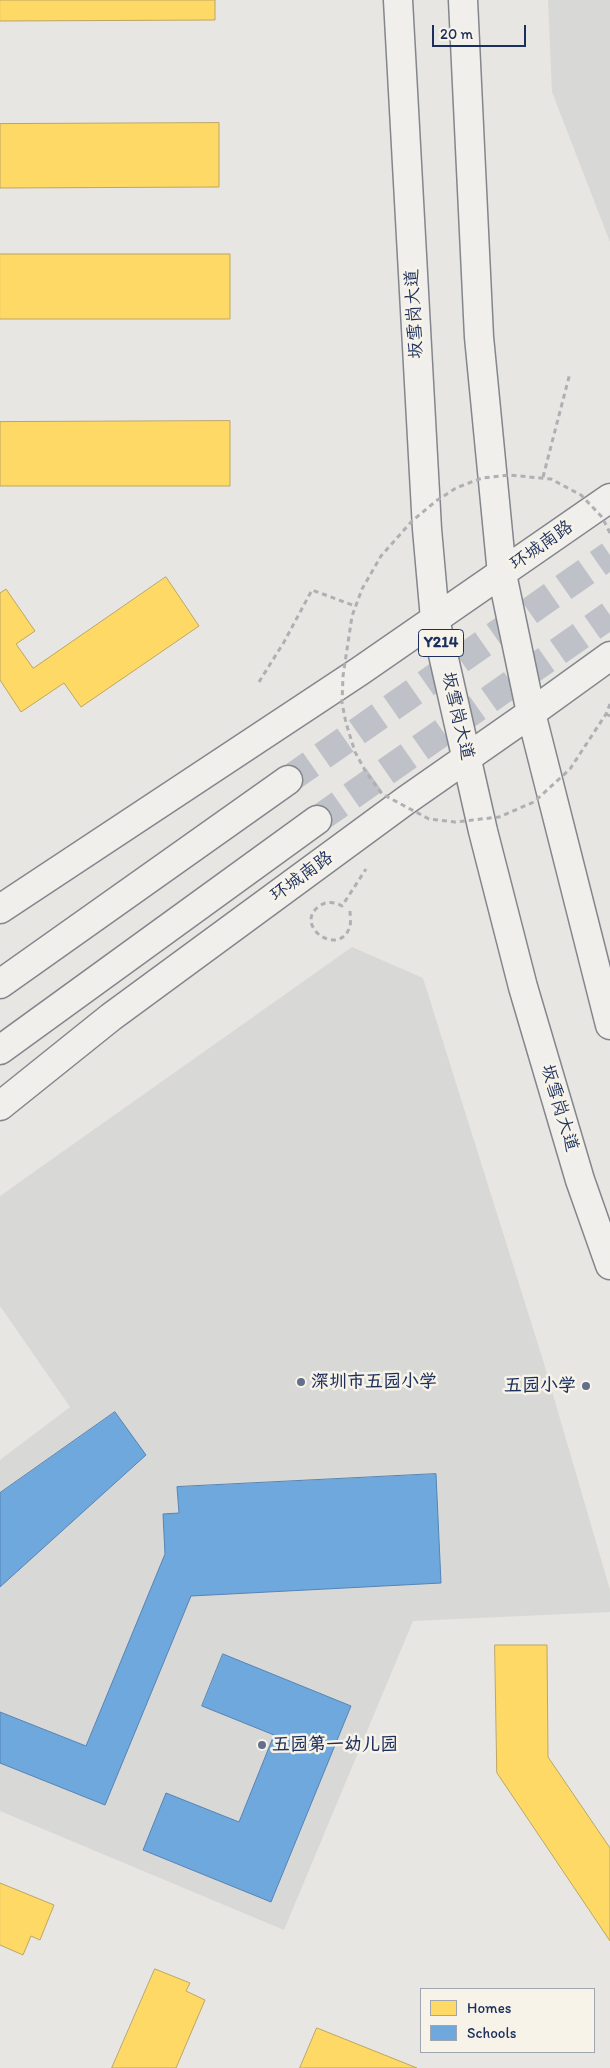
<!DOCTYPE html>
<html>
<head>
<meta charset="utf-8">
<style>
	body { margin:0 }
	#map { position:relative; width:610px; height:2068px; overflow:hidden; background:#e8e6e2; font-family:Itim,sans-serif }
	canvas { display:block }
	.legend { position:absolute; left:420px; top:1988px; width:175px; height:65px; box-sizing:border-box; background:#f7f3e8; border:1px solid #9fa5b1; margin:0; padding:6px 9px; list-style:none; font-size:15px; color:#1b2f5e }
	.legend li { display:flex; align-items:center; gap:10px; height:25px }
	.legend b { width:25px; border:1px solid #9fa5b1 }
	.scale { position:absolute; left:432px; top:25px; width:94px; height:22px; box-sizing:border-box; border:2px solid #1b2f5e; border-top:0; padding-left:6px; font-size:15px; line-height:18px; white-space:nowrap; color:#1b2f5e; -webkit-text-stroke:4px #f7f3e8; paint-order:stroke }
</style>
</head>
<body>
<div id="map">
<canvas width="610" height="2068"></canvas>
<ul class="legend">
<li><b style="height:14px;background:#ffd966"></b>Homes</li>
<li><b style="height:14px;background:#6fa8dc"></b>Schools</li>
</ul>
<div class="scale">20 m</div>
</div>
<script>
const ctx = document.querySelector('canvas').getContext('2d');
ctx.lineJoin = 'round';
function paint(path, color) { ctx.fillStyle = color; ctx.fill(path, 'evenodd'); }
function strokePath(path, color, width, dash) { ctx.strokeStyle = color; ctx.lineWidth = width; ctx.lineCap = dash ? 'butt' : 'round'; ctx.setLineDash(dash || []); ctx.stroke(path); }
function write(font, color, halo, rows, align = 'center') {
  ctx.font = font + ' Itim,"LXGW WenKai TC",sans-serif'; ctx.lineWidth = 5; ctx.setLineDash([]); ctx.textBaseline = 'middle'; ctx.strokeStyle = halo; ctx.fillStyle = color; for (const [text, x, y, turn = 0] of rows) {
    ctx.save(); ctx.translate(x, y); ctx.rotate((+turn || 0) * Math.PI / 180); ctx.textAlign = isNaN(turn) ? turn : align; if (halo) ctx.strokeText(text, 0, 0); ctx.fillText(text, 0, 0); ctx.restore();
  }
}
paint(new Path2D(`
	M548,0H610V242L552,92Z
	M352,947L423,978L542,1357L610,1590V1612L413,1621L284,1930L0,1811V1460L70,1407L0,1306V1196Z`), '#d8d8d6');
const homes = new Path2D(`
	M0,0H215V20L0,21Z
	M219,123V187L0,188V124Z
	M0,254H230V319H0Z
	M230,421V486H0V422Z
	M166,577L199,626L81,707L64,683L21,712L0,680V593L6,589L35,631L16,644L33,668Z
	M495,1645H547L548,1757L610,1848V1941L497,1773Z
	M0,1883L54,1905L40,1940L31,1936L23,1955L0,1945Z
	M155,1969L190,1983L186,1991L205,2000L176,2068H112Z
	M317,2028L417,2068H300Z`);
paint(homes, '#ffd966');
strokePath(homes, '#bba664', 1);
const schools = new Path2D(`
	M115,1412L146,1455L0,1587V1493Z
	M436,1474L441,1583L191,1596L105,1805L0,1763V1712L86,1746L165,1554L163,1514L179,1513L177,1487Z
	M223,1654L351,1706L271,1902L143,1850L166,1793L239,1822L274,1735L202,1706Z`);
paint(schools, '#6fa8dc');
strokePath(schools, '#5684b6', 1);
strokePath(new Path2D(`
	M288,780L610,555
	M317,820L610,615`), '#bfc1c8', 28, [28, 14]);
const primary = new Path2D(`
	M398,0L427,529L435,619L483,831L523,987L580,1180L610,1265
	M463,0L479,337L502,574L531,713L610,1025
	M0,909L360,671L610,498
	M0,984L288,780
	M0,1050L317,820
	M0,1106L111,1017L405,801L531,713L610,656`);
strokePath(primary, '#83868d', 31);
strokePath(new Path2D(`
	M543,477L570,373
	M259,682L284,642L312,590L355,606
	M606,714L610,716
	M350,911C350,915 351,922 350,926C340,960 290,924 321,905C327,901 336,902 342,906L366,869`), '#afb0b3', 3, [5, 4]);
strokePath(primary, '#f0efeb', 28);
strokePath(new Path2D(`
	M610,533L602,517L581,495L551,479L509,475L482,478L456,488L436,501L412,521L381,556L362,589L352,616L343,676L342,703L346,723L355,752L366,772L382,794L429,819L455,822L499,817L534,802L570,769L606,714L610,704`), '#afb0b3', 3, [5, 4]);
for (const [x, y, r, color] of [
	[301,1382,5,"#636f8c"],
	[586,1386,5,"#636f8c"],
	[262,1745,5,"#636f8c"]
]) { const dot = new Path2D(); dot.arc(x, y, r, 0, 2 * Math.PI); ctx.fillStyle = color; ctx.fill(dot); strokePath(dot, '#f7f3e8', 2); }
for (const [x, y, w] of [
	[441,643,45]
]) { const box = new Path2D(); box.roundRect(x - w / 2, y - 13.5, w, 27, 4); ctx.fillStyle = '#f7f3e8'; ctx.fill(box); strokePath(box, '#1b2f5e', 1); }
write('bold 16px', '#1b2f5e', null, [
	["Y214",441,643]
]);
write('18px', '#1b2f5e', '#f7f3e8', [
	["坂雪岗大道",415,314,-93],
	["环城南路",542,546,-35],
	["坂雪岗大道",457,716,77],
	["环城南路",302,877,-36],
	["坂雪岗大道",559,1108,73]
]);
write('bold 18px', '#1b2f5e', '#f7f3e8', [
	["深圳市五园小学",311,1382],
	["五园小学",576,1386,"right"],
	["五园第一幼儿园",272,1745]
], 'left');
</script>
</body>
</html>
